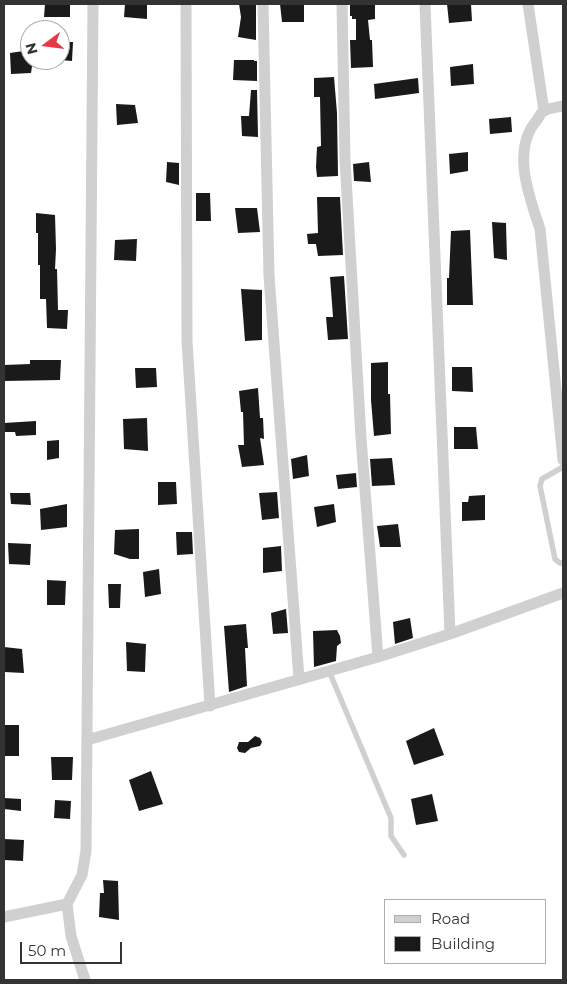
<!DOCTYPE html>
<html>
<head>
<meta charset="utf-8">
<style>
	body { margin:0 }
	#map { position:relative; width:567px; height:984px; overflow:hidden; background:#fff; font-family:Montserrat,sans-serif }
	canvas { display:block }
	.frame { position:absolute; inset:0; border:5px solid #333; pointer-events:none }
	.legend { position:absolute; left:384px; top:899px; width:162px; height:65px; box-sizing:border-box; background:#fff; border:1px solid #adadad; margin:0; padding:6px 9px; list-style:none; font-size:15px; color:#333 }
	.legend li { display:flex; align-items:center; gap:10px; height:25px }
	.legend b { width:25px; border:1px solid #adadad }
	.north { position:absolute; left:20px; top:20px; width:50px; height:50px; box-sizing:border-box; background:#fff; border:1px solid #adadad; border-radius:50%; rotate:255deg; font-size:14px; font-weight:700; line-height:20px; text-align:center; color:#333 }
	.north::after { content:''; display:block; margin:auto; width:18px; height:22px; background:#e63946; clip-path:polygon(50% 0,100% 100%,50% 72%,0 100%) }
	.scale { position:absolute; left:20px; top:942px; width:102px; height:22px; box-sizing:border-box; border:2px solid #333; border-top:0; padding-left:6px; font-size:15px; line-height:18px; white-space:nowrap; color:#333; -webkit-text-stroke:4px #fff; paint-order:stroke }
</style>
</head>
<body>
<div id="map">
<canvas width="567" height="984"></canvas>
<div class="frame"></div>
<ul class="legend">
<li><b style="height:6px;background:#d0d0d0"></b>Road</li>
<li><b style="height:14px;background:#1a1a1a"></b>Building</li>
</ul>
<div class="north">N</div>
<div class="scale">50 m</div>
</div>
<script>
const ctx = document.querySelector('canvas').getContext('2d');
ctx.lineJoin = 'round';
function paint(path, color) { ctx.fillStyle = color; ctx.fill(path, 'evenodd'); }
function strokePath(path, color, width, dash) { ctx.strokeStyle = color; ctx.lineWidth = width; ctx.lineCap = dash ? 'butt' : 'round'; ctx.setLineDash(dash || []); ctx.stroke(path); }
paint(new Path2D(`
	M45,4H70V17H44Z
	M125,4H147V19L124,17Z
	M239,4H256V40L238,37L241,17Z
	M280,4H304V22H282Z
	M350,4H375V19L368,20L370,40H372L373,67L351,68L350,40H356V19H352V16H350Z
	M447,4H471L472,21L449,23Z
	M60,42H73L72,61L60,60Z
	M30,50V60H33L31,73L11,74L10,53Z
	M234,60H254V61H257V81L233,80Z
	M473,64L474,84L451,86L450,67Z
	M334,77L337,113L338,176L317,177L316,167L317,147L321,146L320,97H314V78Z
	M418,78L419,93L375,99L374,84Z
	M251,90H257L258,137L242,136L241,116H249Z
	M116,104L135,105L138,123L117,125Z
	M511,117L512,132L490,134L489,119Z
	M468,152V171L450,174L449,154Z
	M167,162L179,163V185L166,182Z
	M369,162L371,182L354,181L353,164Z
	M196,193H210L211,221H196Z
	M317,197H340L343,255L318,256L316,244H308L307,234L318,233Z
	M235,208H257L260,232L238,233Z
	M36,213L55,215L56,249L55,269H57L58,310H68L67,329L47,328L46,299H40V265H38V233H36Z
	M492,222L506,223L507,260L494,258Z
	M470,230L473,305H447V278H449L451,231Z
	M137,239L136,261L114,260L115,240Z
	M344,276L348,339L328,340L326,317H333L330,277Z
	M241,289L262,290V340L245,341Z
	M30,360H61L60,380L4,381V365L30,364Z
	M388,362V394H390L391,434L374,436L371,400V363Z
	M452,367H472L473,392L452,391Z
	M135,368H156L157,387L136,388Z
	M258,388L260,418H263L264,439L260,438L264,465L242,467L238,445H244L243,412H241L239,391Z
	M147,418L148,451L124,449L123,419Z
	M36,421V435L16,436L15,432H4V423Z
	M454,427H476L478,449H454Z
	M59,440V458L47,460V441Z
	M307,455L309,476L293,479L291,459Z
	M392,458L395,485L372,486L370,459Z
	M356,473L357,487L338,489L336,475Z
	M158,482H176L177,504L158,505Z
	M277,492L279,518L262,520L259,493Z
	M10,493H30L31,505L11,504Z
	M485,495V520L462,521V502H468L469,496Z
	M67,504V527L41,530L40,509Z
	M334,504L336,522L317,527L314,507Z
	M398,524L401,547H380L377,526Z
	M139,529V559H130L114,554L115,530Z
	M176,532H192L193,554L177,555Z
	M8,543L31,544L30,565L9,564Z
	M281,546L282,571L263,573V548Z
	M159,569L161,594L145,597L143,572Z
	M47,580L66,581L65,605H47Z
	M108,584H121L120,608H109Z
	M286,609L288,633L273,634L271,613Z
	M410,618L413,638L395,644L393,622Z
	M246,624L248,648H245L247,686L229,692L224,626Z
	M337,630L340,636L341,643L337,646L336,661L314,667L313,631Z
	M126,642L146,644L145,672L127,671Z
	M4,647L22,649L24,673L4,672Z
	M4,725H19V756H4Z
	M434,728L444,755L414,765L406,741Z
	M255,736L260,738L262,742L260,746L251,748L245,753L239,752L237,748L239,742H248Z
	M51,757H73L72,780H52Z
	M151,771L163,804L139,811L129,780Z
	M432,794L438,821L416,825L411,799Z
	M4,798L21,799V811L4,809Z
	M55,800L71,801L70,819L54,818Z
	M4,839L24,840L23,861L4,860Z
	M103,880L118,881L119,920L99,917L100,893H104Z`), '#1a1a1a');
strokePath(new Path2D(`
	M563,467L542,479L540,486L555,559L560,563H563
	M329,671L391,818V836L404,855`), '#d0d0d0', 5.5);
strokePath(new Path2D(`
	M186,4L187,341L210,706
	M263,4L269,276L299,679
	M342,4L345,160L361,438L378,657
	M425,4L450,634
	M528,4L544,111
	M563,106C558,107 549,108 544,111C541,112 539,117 537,120C511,150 529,196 540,229L563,460
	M87,740L378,657L450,634L563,593
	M4,917L67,904
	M85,980L71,936L67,904L82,875L86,851L93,4`), '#d0d0d0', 11);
</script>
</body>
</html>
